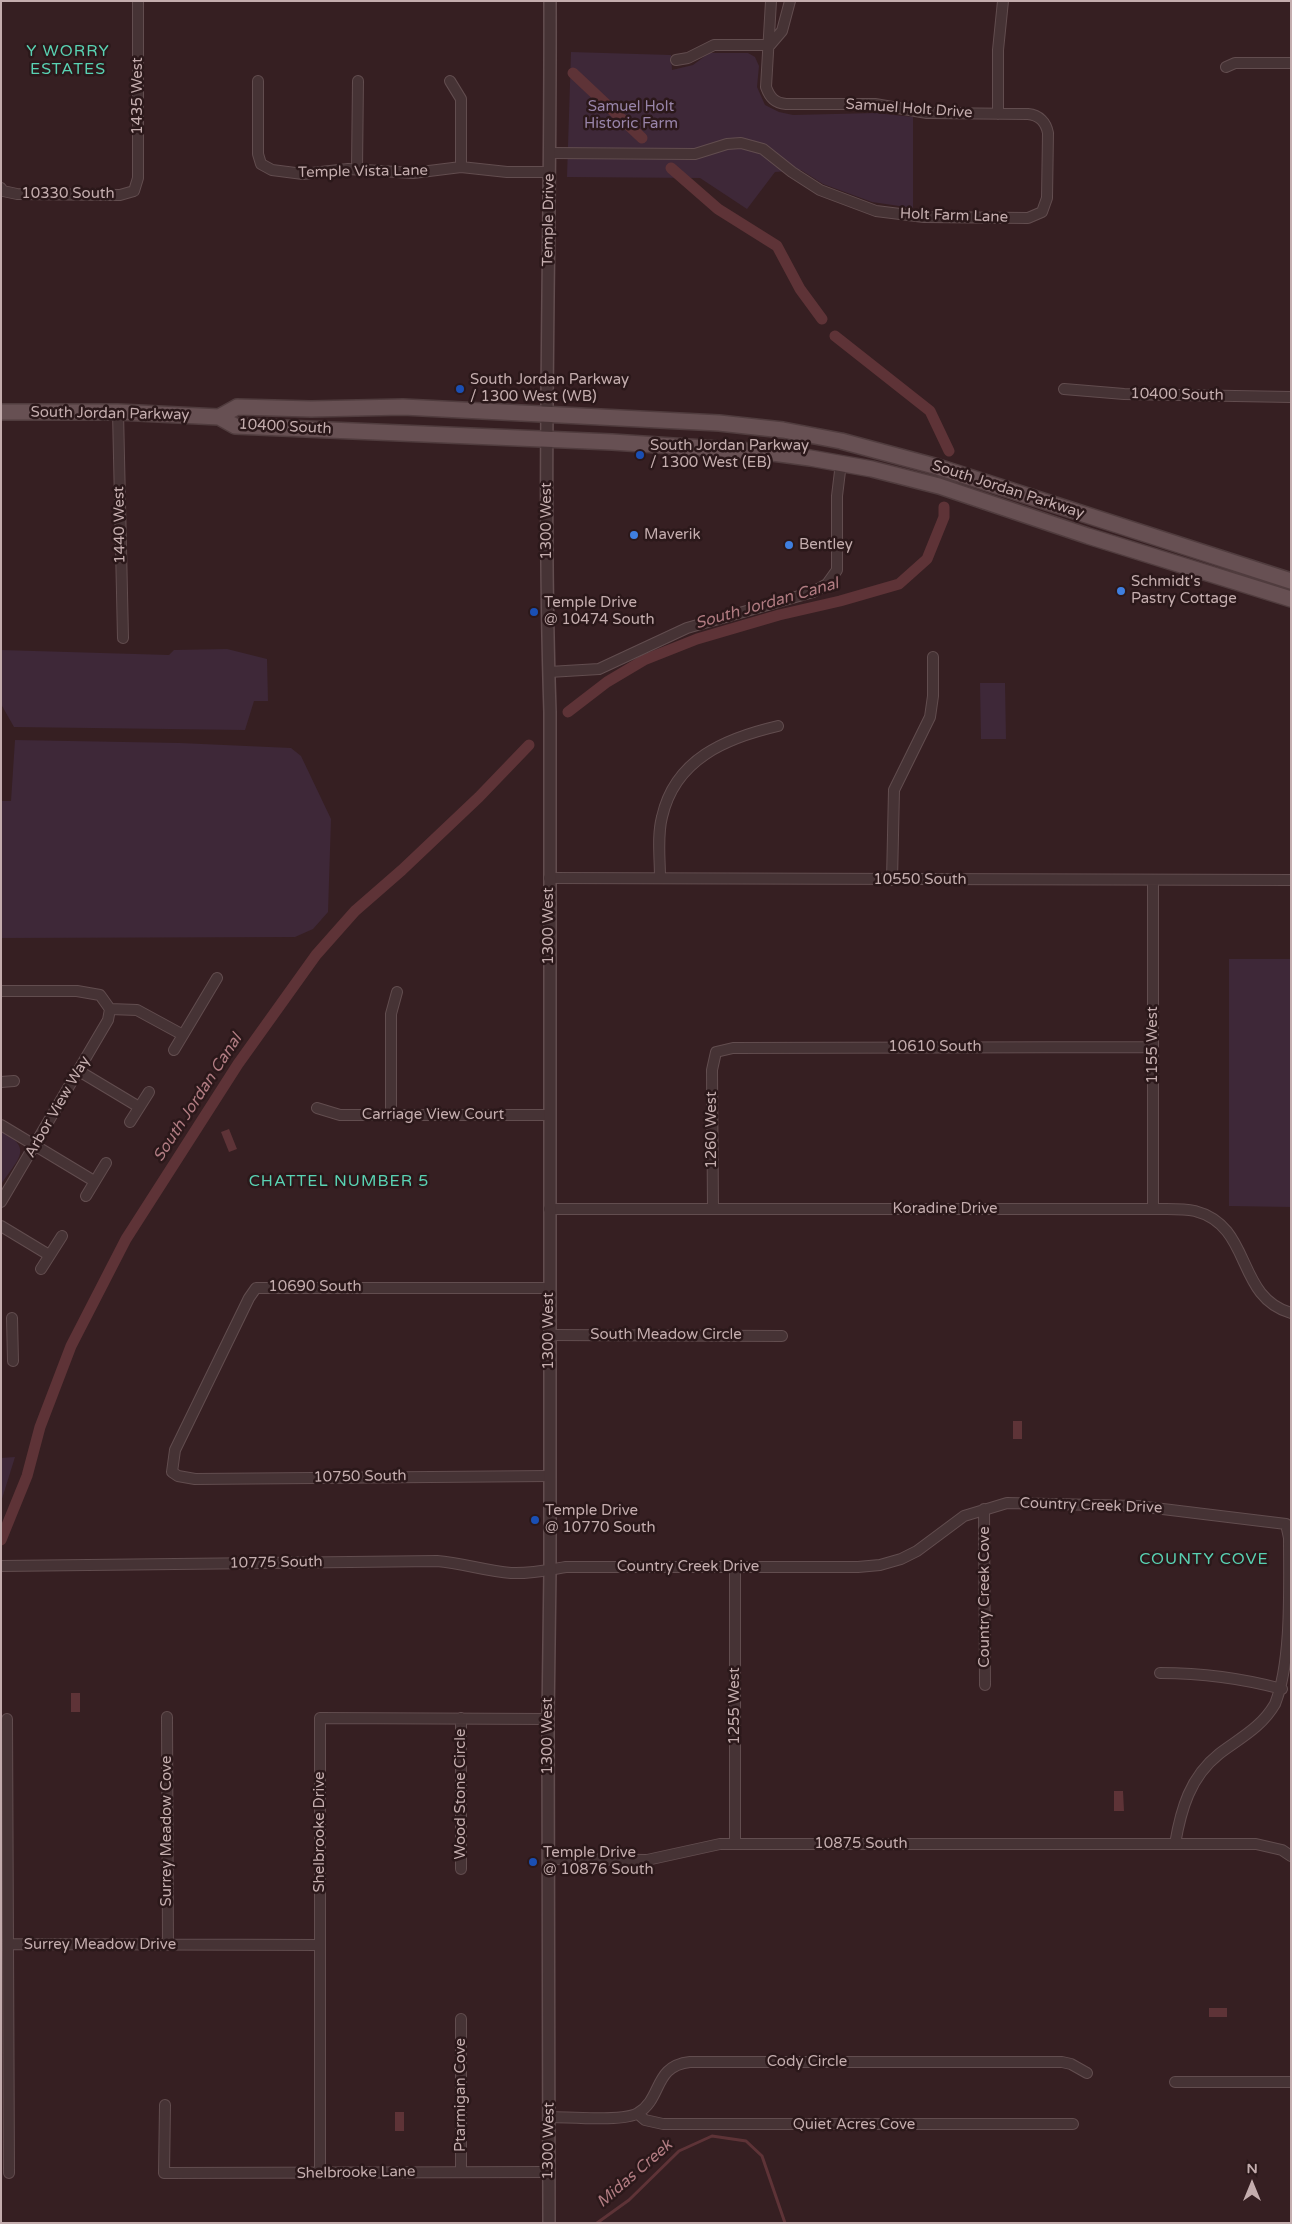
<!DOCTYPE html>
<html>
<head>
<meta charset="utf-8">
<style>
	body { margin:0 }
	#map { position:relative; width:1292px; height:2224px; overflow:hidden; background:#361f22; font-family:"Varela Round",sans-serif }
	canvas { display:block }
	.frame { position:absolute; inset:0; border:2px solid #c4adae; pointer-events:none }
	.north { position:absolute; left:1227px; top:2159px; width:50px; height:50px; -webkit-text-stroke:4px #2b181a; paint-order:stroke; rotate:0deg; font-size:14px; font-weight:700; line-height:20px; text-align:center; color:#c4adae }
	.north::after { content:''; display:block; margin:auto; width:18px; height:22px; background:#c4adae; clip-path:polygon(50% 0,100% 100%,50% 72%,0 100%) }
</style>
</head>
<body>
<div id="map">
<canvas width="1292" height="2224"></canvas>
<div class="frame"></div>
<div class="north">N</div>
</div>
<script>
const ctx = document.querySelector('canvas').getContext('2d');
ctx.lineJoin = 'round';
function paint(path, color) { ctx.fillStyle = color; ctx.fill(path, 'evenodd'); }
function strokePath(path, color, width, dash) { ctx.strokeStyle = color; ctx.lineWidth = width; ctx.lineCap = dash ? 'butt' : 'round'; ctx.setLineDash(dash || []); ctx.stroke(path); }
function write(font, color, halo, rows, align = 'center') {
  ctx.font = font + ' "Varela Round",sans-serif'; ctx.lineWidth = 5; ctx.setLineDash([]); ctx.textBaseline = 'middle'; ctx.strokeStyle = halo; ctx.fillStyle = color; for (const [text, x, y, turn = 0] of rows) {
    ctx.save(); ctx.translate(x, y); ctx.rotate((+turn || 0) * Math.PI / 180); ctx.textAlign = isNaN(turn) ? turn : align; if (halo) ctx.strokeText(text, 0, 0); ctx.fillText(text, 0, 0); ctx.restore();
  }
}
paint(new Path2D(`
	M571,52L671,55L672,70L693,65L709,53H748L755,57L759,66L757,87L765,105L779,112L793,115L876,113L913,117V208L872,202L823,184L801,170L775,172L747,209L700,178L567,177Z
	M227,649L267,659L268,701H254L245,730L14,727L1,704V650L169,655L174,650Z
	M980,683H1005L1006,739H981Z
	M15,740L180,743L291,748L301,756L331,819L328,912L313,929L295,937L1,938V801H11Z
	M1229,959H1291V1207L1229,1206Z
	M1,1131C35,1149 17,1159 1,1185Z
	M15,1457L1,1502V1458Z`), '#3e2838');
paint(new Path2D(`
	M229,1129L237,1149L229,1152L221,1132Z
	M1013,1421H1022V1439H1013Z
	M71,1693H80V1712H71Z
	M1114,1791H1123L1124,1811H1114Z
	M1209,2008H1227V2017H1209Z
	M395,2112H404V2131H395Z`), '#5e3337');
strokePath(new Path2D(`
	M597,2223L629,2200L679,2151L712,2136L746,2141L762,2156L785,2223`), '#5e3337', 3);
strokePath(new Path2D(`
	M573,73L642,138
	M671,168L718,209L777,246L800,289L822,319
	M835,336L930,411L949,451
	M568,712L607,682L644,660L697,639L779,615L840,601L899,584L927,559L944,517V507
	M1,1540L27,1476L40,1427L71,1346L126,1239L238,1064L316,955L355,911L402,870L479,797L529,745`), '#5e3337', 11);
const minor = new Path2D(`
	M770,45L782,31L790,1
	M676,60L688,58L714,45H770
	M1226,67L1235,63H1291
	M258,81V154L261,164L272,170L303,174L348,169L413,173L461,167L507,172H549
	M450,81L461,99V167
	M998,114V50L1003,1
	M550,153L695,154L727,144L741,143L763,149L792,172L820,190L876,211L924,217L1028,218L1042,212L1047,198L1048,133C1046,122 1039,115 1028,114L927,113L875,104H786C775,103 770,98 766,87L771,1
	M357,169L358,81
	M1,188L3,191L17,194L120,195L134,191L138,178V1
	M1064,389L1124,394L1291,397
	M118,412L123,638
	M549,672L599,669L687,628L813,592L827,584L837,570V496L841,463
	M549,878L1291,880
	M660,878C660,858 657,836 662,817C675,759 726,738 778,726
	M892,880L894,790L930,717L933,696V657
	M1153,881V1209
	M1,991H77L100,995L110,1009
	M110,1009L137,1010L183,1035L217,978
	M174,1050L183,1035
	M79,1071L139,1107
	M1,1082L14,1081
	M317,1108L340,1115H550
	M391,1115V1014L397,992
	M130,1122L149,1092
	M1,1125L94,1181
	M86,1196L106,1163
	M1,1202L108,1020L110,1009
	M549,1209H1153C1167,1209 1182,1208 1195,1211C1253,1226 1235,1297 1291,1313
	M713,1209L712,1070L716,1052L733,1048L1153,1047
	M1,1226L49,1255
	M41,1269L62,1236
	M12,1318L13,1361
	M549,1335L782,1336
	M549,1476L195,1479L178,1476L172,1472L175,1450L249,1298L256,1288H549
	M984,1509L985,1685
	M1,1566L437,1561C462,1563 486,1571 511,1573C530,1574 548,1570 566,1567H858L880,1565L901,1559L917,1551L964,1516L1007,1503L1138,1506L1286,1524L1289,1538C1289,1587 1292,1661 1275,1704C1261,1728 1240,1738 1219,1754C1190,1777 1181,1809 1175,1844
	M735,1567V1844
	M1160,1673C1202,1673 1241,1678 1282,1689
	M167,1717L168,1945
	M461,1718V1869
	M7,1719L9,2173
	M548,1859L647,1860L720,1844H1256L1282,1850L1291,1856
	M8,1944L320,1945
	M461,2019V2171
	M1175,2082H1291
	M165,2105L164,2173L549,2172
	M638,2114L645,2120L663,2124H1073
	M550,2117C569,2117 624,2122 638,2113C663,2098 653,2066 690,2062H1062L1071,2064L1087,2073
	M320,2174V1718L548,1719`);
const tertiary = new Path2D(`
	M549,2223L548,1719L550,1570V712C542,475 551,238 550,1`);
const primary = new Path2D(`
	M1,412H118L219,417L235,426L612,442L765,452L810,458L872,469L939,486L1088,536L1291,599
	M219,417L237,407L311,409L403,407L719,423L783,430L841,441L938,467L1291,581`);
strokePath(minor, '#624d4f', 12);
strokePath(tertiary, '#624d4f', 14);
strokePath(primary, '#503c3e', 18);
strokePath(minor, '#463335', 10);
strokePath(tertiary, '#463335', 11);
strokePath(primary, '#675053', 15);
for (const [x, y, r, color] of [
	[460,389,5,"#1a4fb4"],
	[640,455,5,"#1a4fb4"],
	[634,535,5,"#3f7fe0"],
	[789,545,5,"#3f7fe0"],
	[1121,591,5,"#3f7fe0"],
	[534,612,5,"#1a4fb4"],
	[535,1520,5,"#1a4fb4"],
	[533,1862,5,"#1a4fb4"]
]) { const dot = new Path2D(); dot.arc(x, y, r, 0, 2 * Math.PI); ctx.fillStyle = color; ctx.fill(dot); strokePath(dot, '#2b181a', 2); }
write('15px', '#c4adae', '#2b181a', [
	["1435 West",138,96,-90],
	["Samuel Holt Drive",909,109,4],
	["Temple Vista Lane",363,172,-1],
	["10330 South",68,194],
	["Holt Farm Lane",954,216,2],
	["Temple Drive",549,220,-89],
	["10400 South",1177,395,1],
	["South Jordan Parkway",110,414,1],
	["10400 South",285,427,3],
	["South Jordan Parkway",1008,490,18],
	["1300 West",547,521,-90],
	["1440 West",120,525,-91],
	["10550 South",920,880],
	["1300 West",549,926,-90],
	["1155 West",1153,1045,-90],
	["10610 South",935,1047],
	["Arbor View Way",58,1107,-60],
	["Carriage View Court",433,1115],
	["1260 West",712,1130,-90],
	["Koradine Drive",945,1209],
	["10690 South",315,1287],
	["1300 West",549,1331,-90],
	["South Meadow Circle",666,1335],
	["10750 South",360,1477,-1],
	["Country Creek Drive",1091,1506,2],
	["10775 South",276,1563,-1],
	["Country Creek Drive",688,1567],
	["Country Creek Cove",985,1597,-90],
	["1255 West",735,1706,-90],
	["1300 West",548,1736,-90],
	["Wood Stone Circle",461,1794,-90],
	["Surrey Meadow Cove",167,1831,-90],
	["Shelbrooke Drive",320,1832,-90],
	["10875 South",861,1844],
	["Surrey Meadow Drive",100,1945],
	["Cody Circle",807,2062],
	["Ptarmigan Cove",461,2095,-90],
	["Quiet Acres Cove",854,2125],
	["1300 West",549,2141,-89],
	["Shelbrooke Lane",356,2173,-1]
]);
write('15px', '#9884a9', '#2b181a', [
	["Samuel Holt",631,107],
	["Historic Farm",631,124]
]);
write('15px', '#c4adae', '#2b181a', [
	["South Jordan Parkway",470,380],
	["/ 1300 West (WB)",470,397],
	["South Jordan Parkway",650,446],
	["/ 1300 West (EB)",650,463],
	["Maverik",644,535],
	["Bentley",799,545],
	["Schmidt's",1131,582],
	["Pastry Cottage",1131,599],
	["Temple Drive",544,603],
	["@ 10474 South",544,620],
	["Temple Drive",545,1511],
	["@ 10770 South",545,1528],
	["Temple Drive",543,1853],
	["@ 10876 South",543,1870]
], 'left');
ctx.letterSpacing = '1px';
write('16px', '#59d2b3', '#2b181a', [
	["Y WORRY",68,52],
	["ESTATES",68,70],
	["CHATTEL NUMBER 5",339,1182],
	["COUNTY COVE",1204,1560]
]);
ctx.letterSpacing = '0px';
write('italic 16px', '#b17c82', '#2b181a', [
	["South Jordan Canal",767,604,-16],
	["South Jordan Canal",198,1098,-57],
	["Midas Creek",635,2174,-41]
]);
</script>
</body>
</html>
